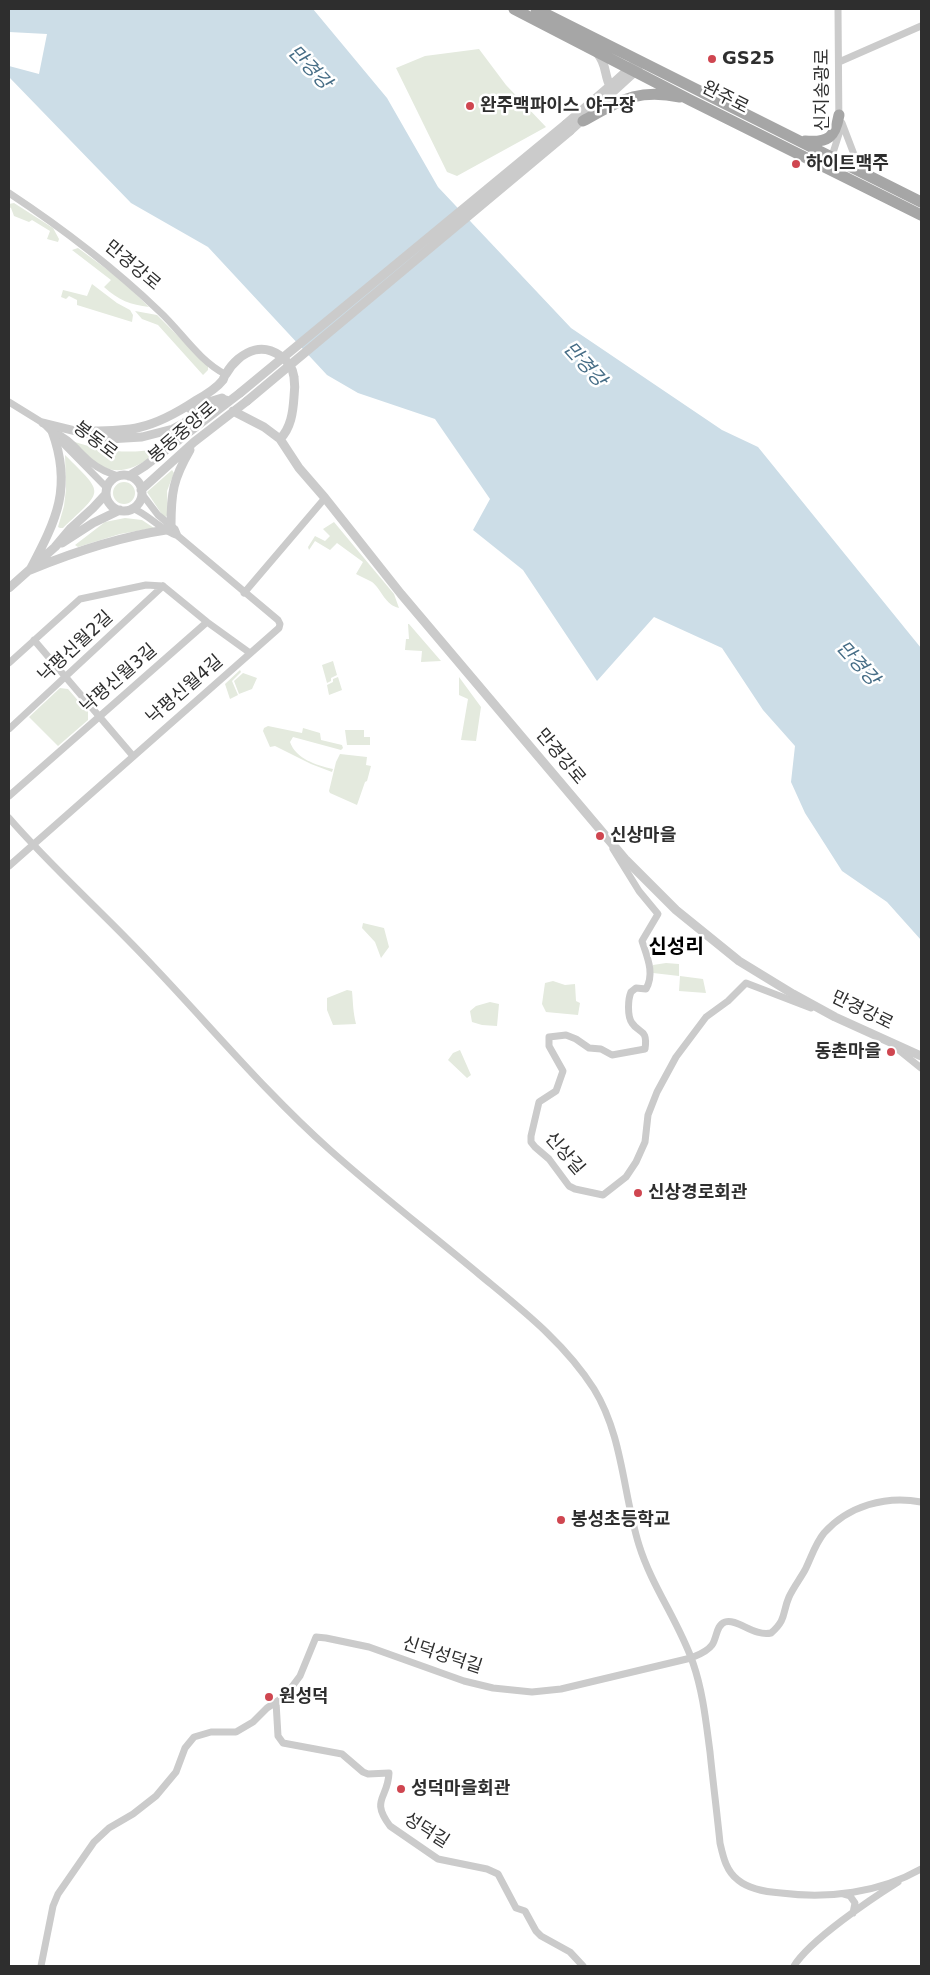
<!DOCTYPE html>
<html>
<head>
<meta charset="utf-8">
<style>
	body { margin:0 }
	#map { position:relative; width:930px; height:1975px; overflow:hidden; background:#fff; font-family:"DejaVu Sans",sans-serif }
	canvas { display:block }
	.frame { position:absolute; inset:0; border:10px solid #2e2e2e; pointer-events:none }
</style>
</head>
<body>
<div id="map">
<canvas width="930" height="1975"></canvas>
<div class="frame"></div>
</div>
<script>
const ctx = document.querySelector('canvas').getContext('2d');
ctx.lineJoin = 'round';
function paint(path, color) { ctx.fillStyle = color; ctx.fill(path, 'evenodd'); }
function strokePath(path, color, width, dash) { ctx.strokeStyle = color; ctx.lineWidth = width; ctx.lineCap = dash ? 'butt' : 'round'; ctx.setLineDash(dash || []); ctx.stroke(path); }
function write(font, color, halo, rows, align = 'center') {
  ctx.font = font + ' "DejaVu Sans","Noto Sans KR",sans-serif'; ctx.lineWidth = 5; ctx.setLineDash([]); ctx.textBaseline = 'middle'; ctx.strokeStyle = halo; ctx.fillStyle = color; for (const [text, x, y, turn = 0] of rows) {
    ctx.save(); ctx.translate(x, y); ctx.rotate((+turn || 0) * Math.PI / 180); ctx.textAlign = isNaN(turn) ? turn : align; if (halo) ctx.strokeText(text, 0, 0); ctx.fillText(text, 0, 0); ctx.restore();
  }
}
paint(new Path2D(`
	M479,49L506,85L546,127L457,176L447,172L396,68L425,56Z
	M14,203L53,228L59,239L58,242L47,239L50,231L32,220L29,222L14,216L11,208L9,207V204Z
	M78,248L120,279L149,307C131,305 118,300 104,287L111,280L72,250Z
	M92,284L117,303L130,310L133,315L132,322L77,305V300L69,296L66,299L61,297L63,290L87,296Z
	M135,311L157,315L208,366V370L203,375L158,325L142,319Z
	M179,437C160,451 131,478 106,468C94,463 82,450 72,441C98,450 127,455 154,449C162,447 171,441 179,437Z
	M65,455C105,495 104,489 63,528H60L58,527L64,506L66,489Z
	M172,470L174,473L167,491L168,514L166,517L163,516L147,492Z
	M113 493a11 11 0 1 1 22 0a11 11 0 1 1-22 0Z
	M125,518L142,520L154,528L120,534L78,547L75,545L105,522Z
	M334,522L394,594L399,608C385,605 382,590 372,582C367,579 361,577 356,574L363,562L337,543L330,550L315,541L309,550L308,547L315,536L325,541L330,536L323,529Z
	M408,624H409L441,661L421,662L422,651L405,650L406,639H409Z
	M333,661L337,675L331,678V681L327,683L322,665Z
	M240,670L241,672L232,681L238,695L230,699L225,684Z
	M243,673L257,678L252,689L239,694L234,681Z
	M338,677L342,690L329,695L327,685L333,682V679Z
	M459,677L481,707L476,741L461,740L468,699L459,695Z
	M60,688L68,689L88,712V720L58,746L29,717Z
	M268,726L302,733L303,728L320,733L321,740L342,745L343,748L341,750L293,737L290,742C296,759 316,765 333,769L332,772L311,764L275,746L270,747L263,731L264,728Z
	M345,730H364V737H370V745H347Z
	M340,754L367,757L366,765L371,766L367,781L365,782L357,805L330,793L329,791L336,762Z
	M363,923L384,928L389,947L381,958L375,942L362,928Z
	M666,963L679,964V976L653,973V965Z
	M680,976L703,979L706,993L679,991Z
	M553,981L565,985L575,984L576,1001L580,1003L578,1015L546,1012L542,1004L545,983Z
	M347,990L352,991C353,1002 353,1012 356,1024L333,1025L327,1010V998Z
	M490,1002L499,1004L497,1026L482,1025L472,1022L470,1011L476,1006Z
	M460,1050L471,1075L467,1078L448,1060L453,1053Z`), '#e4eade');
paint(new Path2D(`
	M9,9H313L387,98L438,187L571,328L722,430L758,447L921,648V940L887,902L842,871L805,813L791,782L795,746L763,710L722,648L654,617L597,681L523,570L473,530L490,499L435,419L358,393L327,375L208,247L131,203L9,77V66L39,74L47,34L9,32Z`), '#ccdde7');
strokePath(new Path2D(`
	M839,62L921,26
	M842,123L855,157L869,172
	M831,159L839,134L838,9
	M9,193C62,228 113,267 159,311C181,331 198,360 225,374
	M9,402L43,423L107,488
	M54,432C70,438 79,453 92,463C100,470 109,473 118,476
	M142,494L158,515L175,529L178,536
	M244,593L325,498
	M207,622L250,653
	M34,640L133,756
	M9,663L80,599L146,585L163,586
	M9,729L163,586
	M9,796L207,622L163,586
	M9,818C54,870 107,916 154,967C212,1028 267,1094 330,1150C378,1193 430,1233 480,1275C521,1309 565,1343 594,1389C623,1436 623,1494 639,1545C652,1587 679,1622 693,1663C703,1692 706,1722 710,1752C713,1782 717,1813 720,1843C723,1856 726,1871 738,1880C749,1889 766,1892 781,1893C828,1899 879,1893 921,1869
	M613,849L639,891L658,914L642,941C647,957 655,973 646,989L636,988L631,992C628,999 627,1016 632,1023C639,1034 648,1028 645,1049L612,1055L601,1049L589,1048L576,1039L566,1035L549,1037V1046L563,1071L556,1091L539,1102L531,1136V1142L535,1147L549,1159L569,1186L575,1189L603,1195L626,1177L636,1162L645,1142L648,1115L657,1092L676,1057L706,1017L728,1001L746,983L811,1008
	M9,866L279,628L280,624L278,620L178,536C161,531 150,515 132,508
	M895,1047L921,1068
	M276,1702L278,1736L283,1743L342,1754L363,1772L368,1774L389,1773C388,1799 370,1799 390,1826L438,1859L487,1869L498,1874L516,1908L525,1911L536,1931L541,1936L570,1952L583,1966
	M843,1894L850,1896L855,1903L853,1913
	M41,1966L53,1906L58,1894L94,1842L109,1828L133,1814L156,1796L176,1772L185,1748L194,1737L211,1732H236L253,1722L267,1708L285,1696L300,1676L316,1637L326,1638L369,1647L464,1681L493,1688L532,1692L561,1689L691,1658C698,1655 707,1652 712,1645C717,1638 716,1625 725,1622C737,1618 754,1637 771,1633C787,1619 782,1613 789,1597C793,1588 800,1579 805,1570C811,1558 815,1544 824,1533C848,1506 886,1495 921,1502
	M794,1966C810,1940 871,1899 898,1882`), '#cbcbcb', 7);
strokePath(new Path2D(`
	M597,53C607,64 604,75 610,86
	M566,124L610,86L633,65
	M570,131L638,69
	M189,408L222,398
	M233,411L264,427L280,439L299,468L325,498L401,594L625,859L676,910L739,961L793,994L835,1017L921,1056
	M43,423L108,439L142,437L173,429L226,400
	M79,431C130,432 151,430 195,401C204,396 216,389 223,380C224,378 224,376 226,374C232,363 243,353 255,350C272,346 292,360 294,377C295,384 295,390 294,397C293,412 291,428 280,439
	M106 493a18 18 0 1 1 36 0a18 18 0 1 1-36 0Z
	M129,476L145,466L240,393
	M141,490L194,442L247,401
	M171,526C171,493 173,479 190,450
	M62,543L93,523L120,510
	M30,570C56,520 73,488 52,431
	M30,570C74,552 118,537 166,530
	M9,588L55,547L71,528L93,508L106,494`), '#cbcbcb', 9);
strokePath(new Path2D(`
	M514,9L690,100L921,215
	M536,9L921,202
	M583,121C620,101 636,88 680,97
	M805,141C829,143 835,137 839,115`), '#a6a6a6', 11);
strokePath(new Path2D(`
	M240,393L566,124
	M247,401L570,131`), '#cbcbcb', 9);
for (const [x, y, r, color] of [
	[712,59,5,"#cf4650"],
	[470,106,5,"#cf4650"],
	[796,164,5,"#cf4650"],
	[600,836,5,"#cf4650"],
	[891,1052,5,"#cf4650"],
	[638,1193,5,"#cf4650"],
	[561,1520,5,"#cf4650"],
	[269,1697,5,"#cf4650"],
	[401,1789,5,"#cf4650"]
]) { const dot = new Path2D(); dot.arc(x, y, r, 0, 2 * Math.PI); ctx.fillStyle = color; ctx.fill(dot); strokePath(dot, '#fff', 2); }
write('bold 18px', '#2e2e2e', '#fff', [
	["GS25",722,59],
	["완주맥파이스 야구장",480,106],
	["하이트맥주",806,164],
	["신상마을",610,836],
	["동촌마을",881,1052,"right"],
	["신상경로회관",648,1193],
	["봉성초등학교",571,1520],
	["원성덕",279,1697],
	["성덕마을회관",411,1789]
], 'left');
write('18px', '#2e2e2e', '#fff', [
	["신지송광로",823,90,-90],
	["완주로",725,98,27],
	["만경강로",132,266,40],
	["봉동중앙로",183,433,-41],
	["봉동로",95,441,37],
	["낙평신월2길",76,647,-43],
	["낙평신월3길",119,679,-41],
	["낙평신월4길",185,690,-41],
	["만경강로",560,757,50],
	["만경강로",862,1011,26],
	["신상길",564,1154,49],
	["신덕성덕길",442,1656,18],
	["성덕길",426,1831,32]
]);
write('italic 19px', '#466d86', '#fff', [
	["만경강",309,68,46],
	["만경강",584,365,48],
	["만경강",857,664,48]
]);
write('bold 20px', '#000', '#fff', [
	["신성리",676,948]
]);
</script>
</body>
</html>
